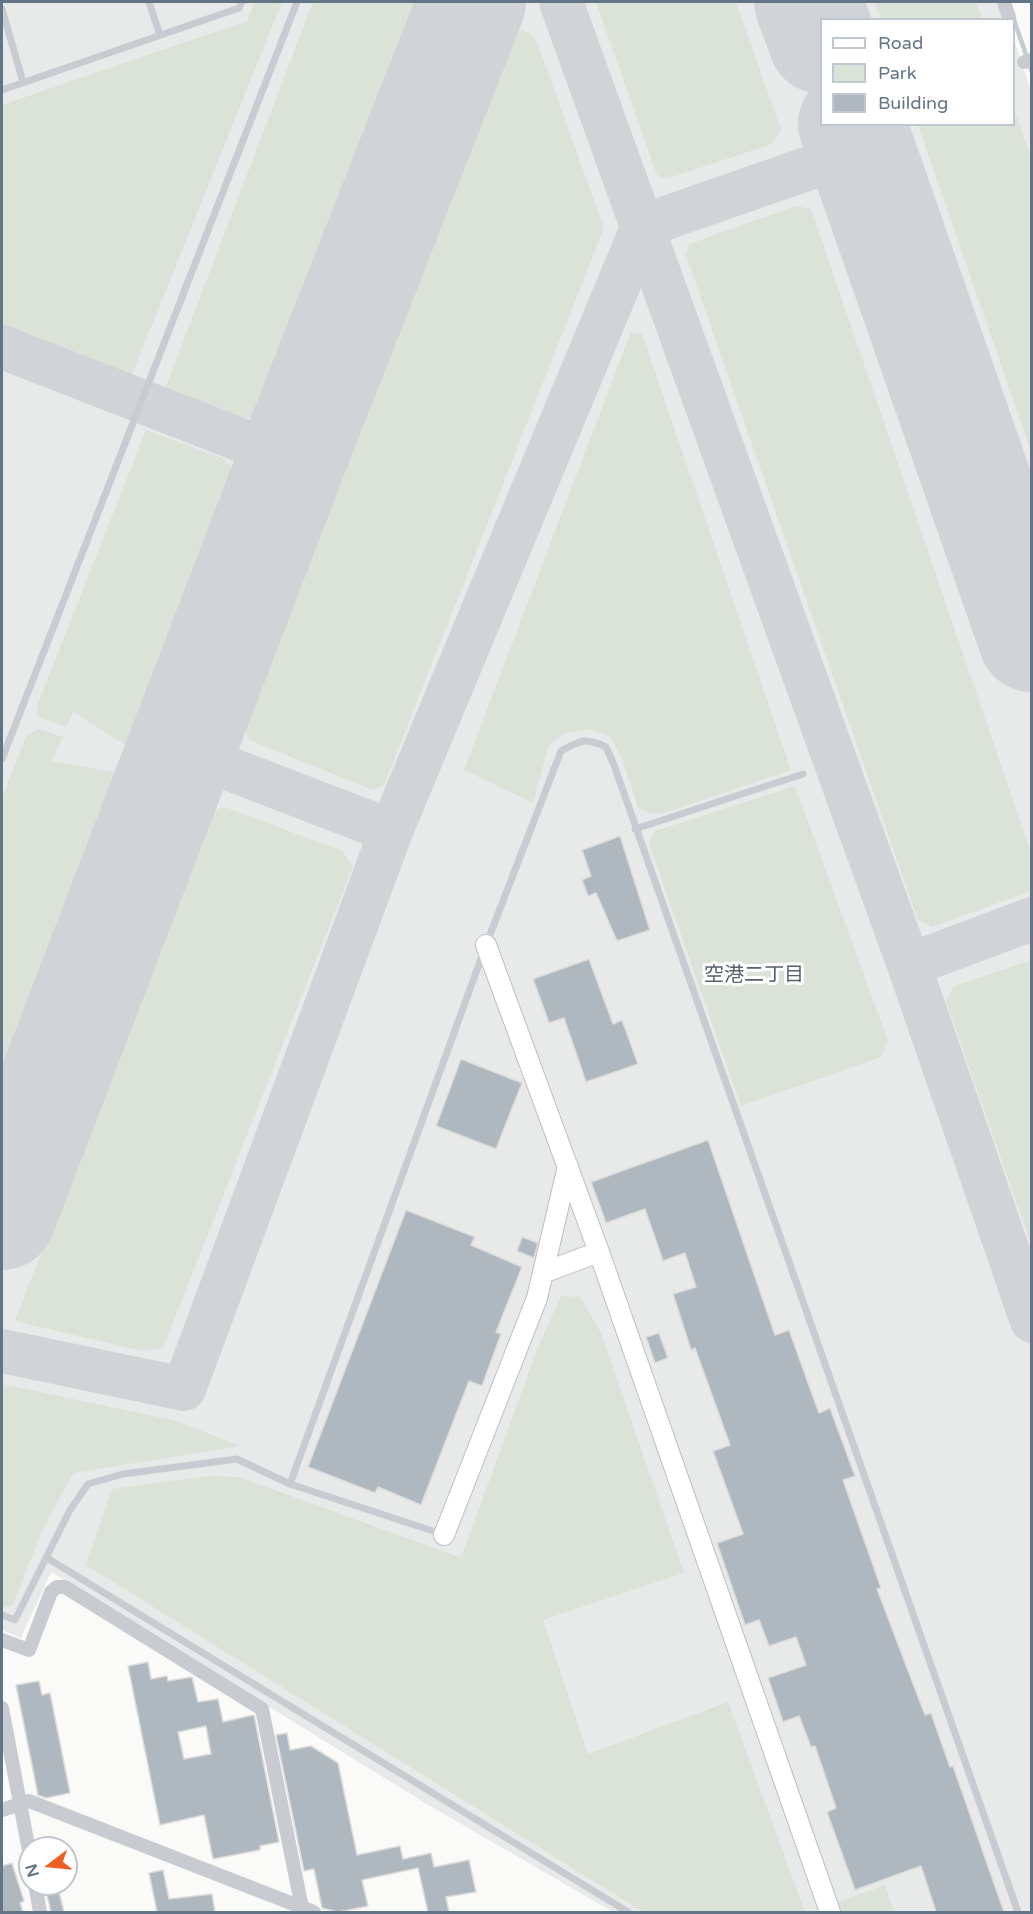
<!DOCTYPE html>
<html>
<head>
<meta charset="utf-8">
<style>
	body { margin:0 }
	#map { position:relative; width:1033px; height:1914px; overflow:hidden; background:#fafaf8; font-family:"Varela Round",sans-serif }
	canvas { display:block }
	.frame { position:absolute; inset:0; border:3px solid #637485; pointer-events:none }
	.legend { position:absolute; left:820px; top:18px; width:195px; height:108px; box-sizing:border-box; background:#fff; border:2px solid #c1c7ce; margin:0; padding:8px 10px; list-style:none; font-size:18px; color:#637485 }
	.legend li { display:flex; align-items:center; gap:12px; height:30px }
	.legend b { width:30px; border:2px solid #c1c7ce }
	.north { position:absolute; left:18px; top:1836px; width:60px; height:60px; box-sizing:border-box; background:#fff; border:2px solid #c1c7ce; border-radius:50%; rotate:254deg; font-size:16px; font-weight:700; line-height:24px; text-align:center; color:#637485 }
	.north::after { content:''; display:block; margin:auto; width:21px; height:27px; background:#ef5e23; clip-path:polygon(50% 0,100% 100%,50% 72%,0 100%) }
</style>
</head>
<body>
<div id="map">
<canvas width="1033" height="1914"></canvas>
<div class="frame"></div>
<ul class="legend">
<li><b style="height:8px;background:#fff"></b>Road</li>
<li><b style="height:16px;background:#dbe2d8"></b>Park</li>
<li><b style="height:16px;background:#b0b8bf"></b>Building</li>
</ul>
<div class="north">N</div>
</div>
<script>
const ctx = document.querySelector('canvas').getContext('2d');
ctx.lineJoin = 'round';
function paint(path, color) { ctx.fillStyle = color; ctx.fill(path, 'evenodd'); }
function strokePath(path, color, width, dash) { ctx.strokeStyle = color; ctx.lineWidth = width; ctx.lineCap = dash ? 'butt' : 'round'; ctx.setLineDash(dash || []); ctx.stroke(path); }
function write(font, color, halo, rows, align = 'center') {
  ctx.font = font + ' "Varela Round","Noto Sans JP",sans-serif'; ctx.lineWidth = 6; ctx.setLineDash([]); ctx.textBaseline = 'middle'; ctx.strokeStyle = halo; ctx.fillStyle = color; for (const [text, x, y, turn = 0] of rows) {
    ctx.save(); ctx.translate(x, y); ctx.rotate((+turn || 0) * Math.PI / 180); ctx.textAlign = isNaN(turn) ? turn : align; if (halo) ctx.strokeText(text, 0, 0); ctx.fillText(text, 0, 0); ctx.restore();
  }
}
paint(new Path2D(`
	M2,2H1000L1006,19L822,20V124H1014V40L1031,91V1912H613L420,1800L51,1572L21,1638L2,1630Z`), '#e8e9e9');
paint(new Path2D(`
	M255,2H282L131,377L2,326V105L247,21Z
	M313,2H422L271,397L259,419L230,416L165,389Z
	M596,2H736L781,130L772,144L666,179L657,175Z
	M875,2H976L982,19H881Z
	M522,30L531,34L537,42L604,228L384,785L373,790L249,740L244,725L514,34Z
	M1014,109L1032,161L1031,451L918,125L1014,124Z
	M796,206L811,209L1031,853V891L932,927L918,920L686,255L689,244Z
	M631,332L642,334L791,770L661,814L648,813L638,807L620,753L610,737L590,729L565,733L549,745L533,803L464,770Z
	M146,430L222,458L237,472L235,485L129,747L73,712L66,727L38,717L37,706Z
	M39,729L63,737L52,761L126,774L2,1087V798L26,736Z
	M795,786L888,1041L881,1057L741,1106L649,843L655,831Z
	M225,807L342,851L353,866L163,1348L142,1351L15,1321L211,811Z
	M1031,960H1032L1031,1244L946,1001L953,987Z
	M561,1296L580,1297L601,1333L684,1573L543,1620L588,1754L728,1702L805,1912H643L86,1565L112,1489L210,1476L239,1477L461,1558L537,1350Z
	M2,1384L177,1421L240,1446L73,1473L42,1531L13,1605L2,1608Z
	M885,1885L894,1912H842L838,1902Z`), '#dbe2d8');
strokePath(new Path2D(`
	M1014,20L1032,72`), '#c2ccd1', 4.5);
strokePath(new Path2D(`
	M471,2H472
	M561,2L909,965L1032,1321
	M2,347L292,460
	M180,750L391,831
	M909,965L1032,919
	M2,1351L184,1389L391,831L643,226L861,150`), '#d1d4d6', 44);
strokePath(new Path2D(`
	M808,2L822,40
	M852,124L1032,638
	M2,1216L292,460L472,2`), '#d1d4d6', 108);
const building = new Path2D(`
	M620,836L650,930L617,941L596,893L588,896L582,880L591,876L582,850Z
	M589,959L613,1024L622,1020L638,1064L586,1082L564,1018L549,1023L533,979Z
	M461,1059L522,1083L496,1149L436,1126Z
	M708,1140L775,1335L789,1330L819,1413L830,1408L855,1476L843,1480L881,1588L877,1589L925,1715L931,1713L950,1767L953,1766L1004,1912H936L921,1866L855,1890L827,1812L836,1808L815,1746L811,1747L799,1716L783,1722L768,1678L806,1665L796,1637L769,1646L759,1620L745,1625L717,1543L743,1534L713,1451L730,1445L695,1348L691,1350L673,1294L696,1287L685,1253L663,1261L645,1209L606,1223L591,1182Z
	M406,1210L475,1237L471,1245L522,1267L496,1332L501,1334L482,1386L469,1381L421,1505L378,1487L375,1493L308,1467Z
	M522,1237L538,1243L534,1258L517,1251Z
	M659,1333L668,1358L655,1363L646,1337Z
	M148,1662L151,1679L167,1676L168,1681L192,1677L198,1702L218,1699L223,1722L254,1715L279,1842L260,1846V1850L213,1859L204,1815L160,1825L128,1666ZM206,1726L211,1754L184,1759L178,1732Z
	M39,1681L42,1695L50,1693L70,1793L46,1798L38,1795L16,1685Z
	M287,1733L290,1750L311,1746L338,1763L357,1855L400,1846L403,1859L431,1853L434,1867L469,1860L476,1892L446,1897L449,1912H428L418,1868L362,1880L368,1906L338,1912L322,1908L314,1869L304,1871L276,1735Z
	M12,1863L24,1901L20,1903L23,1912H2V1866Z
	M163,1870L169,1899L212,1894L215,1912H157L149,1873Z
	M57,1884L64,1912H51L45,1886Z`);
paint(building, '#b0b8bf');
strokePath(building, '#dcdcda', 1.5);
const secondary = new Path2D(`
	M486,945L599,1252L830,1912
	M545,1272L599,1252
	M444,1535L537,1298L568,1166`);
strokePath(secondary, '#babfc4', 22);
strokePath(new Path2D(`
	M149,2L160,35
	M2,9L23,82
	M2,90L239,8L242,2
	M2,759L297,2
	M635,829L803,774
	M290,1484L486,945L561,751C581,740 585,737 606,747L614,765L1018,1912
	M47,1558L628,1912
	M2,1615L15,1620L70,1510L88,1484L123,1474L237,1459L290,1484L442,1534`), '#c8ccd0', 7);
strokePath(new Path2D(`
	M1004,2L1009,17
	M1024,62L1032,60
	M2,1640L29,1650L51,1592L57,1587H65L262,1709L302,1908
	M2,1708L30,1856
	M2,1810L29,1801L314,1912
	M35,1884L40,1912`), '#c8ccd0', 14);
strokePath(secondary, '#fff', 20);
write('20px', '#56626f', '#fff', [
	["空港二丁目",754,976]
]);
</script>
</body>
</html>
